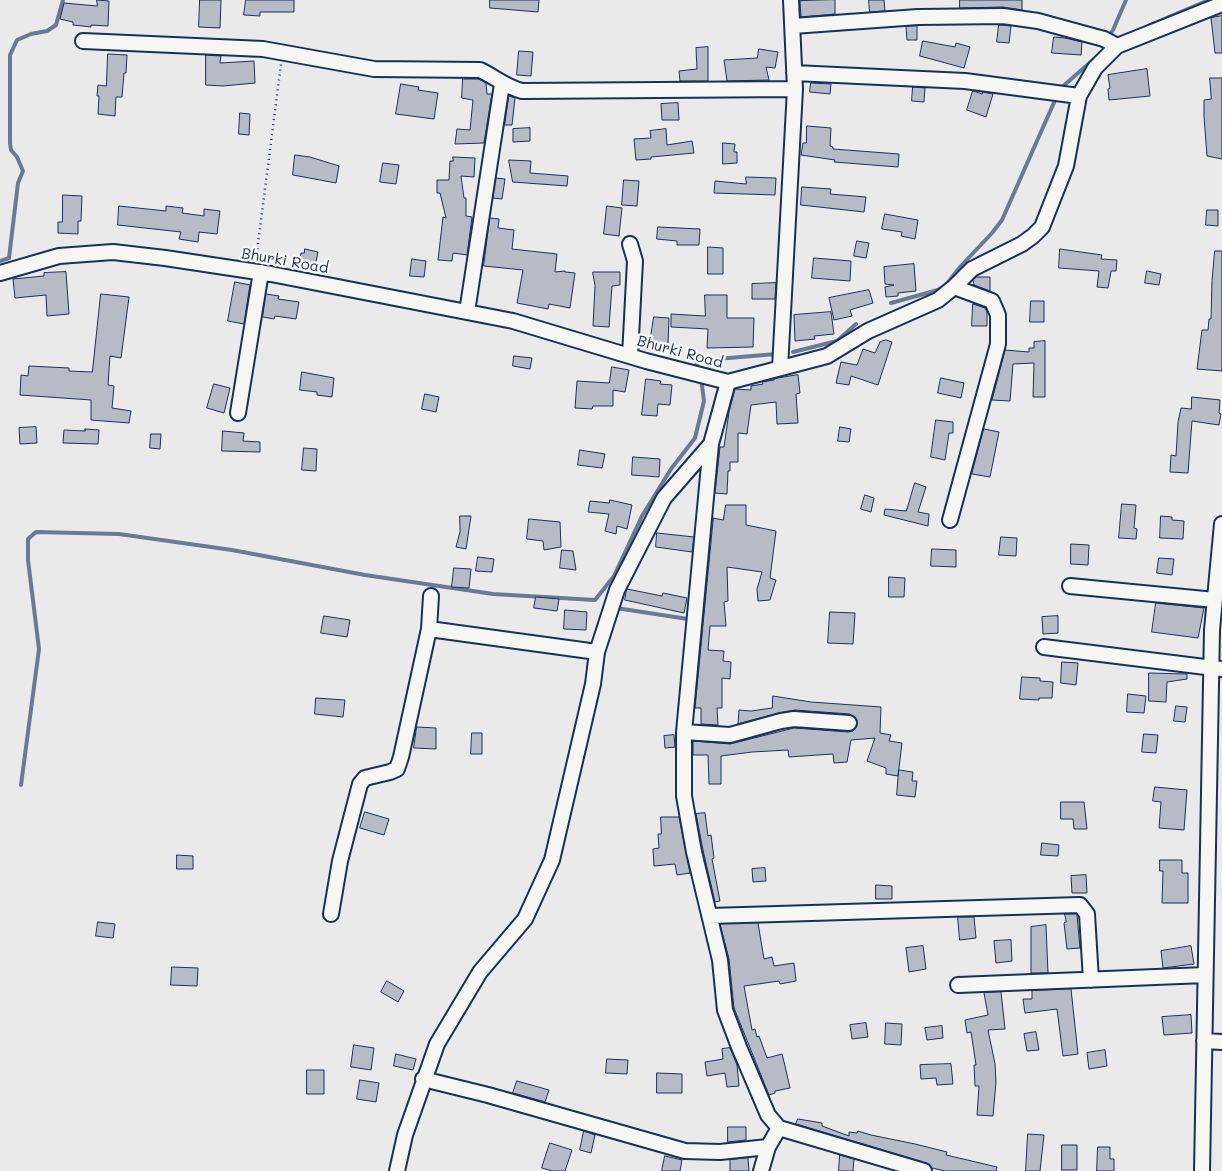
<!DOCTYPE html>
<html>
<head>
<meta charset="utf-8">
<style>
	body { margin:0 }
	canvas { display:block; background:#e9eae9 }
</style>
</head>
<body>
<canvas width="1222" height="1171"></canvas>
<script>
const ctx = document.querySelector('canvas').getContext('2d');
ctx.lineJoin = 'round';
function strokePath(path, color, width, dash) { ctx.strokeStyle = color; ctx.lineWidth = width; ctx.lineCap = dash ? 'butt' : 'round'; ctx.setLineDash(dash || []); ctx.stroke(path); }
function paint(path, color) { ctx.fillStyle = color; ctx.fill(path, 'evenodd'); }
function write(font, color, halo, rows, align = 'center') {
  ctx.font = font + ' Mali,sans-serif'; ctx.lineWidth = 5; ctx.setLineDash([]); ctx.textBaseline = 'middle'; ctx.strokeStyle = halo; ctx.fillStyle = color; for (const [text, x, y, turn = 0] of rows) {
    ctx.save(); ctx.translate(x, y); ctx.rotate((+turn || 0) * Math.PI / 180); ctx.textAlign = isNaN(turn) ? turn : align; if (halo) ctx.strokeText(text, 0, 0); ctx.fillText(text, 0, 0); ctx.restore();
  }
}
strokePath(new Path2D(`
	M1148,26L1209,0
	M1110,39L1109,36L1113,30L1126,0
	M1061,88L1102,52
	M0,261L9,258L18,183L23,171L17,157L11,150L10,143V55L17,40L31,34L47,31L56,25L63,0
	M891,303L938,290L946,285L960,267L992,233L1002,220L1056,98
	M793,352L837,341L856,324
	M700,371L695,359L705,360L776,354
	M616,608L688,619
	M21,785L39,649L28,560V539L36,532L119,534L232,550L365,575L493,594L595,600L614,576L642,516L671,469L695,438L704,401L701,378`), '#6c7995', 4);
const building = new Path2D(`
	M97,0L109,1L108,26L91,25V27L73,25V22L60,19L64,3L97,6Z
	M200,0H221L220,28L199,27Z
	M246,0H294V12H260V16L244,15Z
	M490,0H539L538,12L490,8Z
	M835,0V14L801,17L800,1Z
	M869,0H884L885,11L870,12Z
	M960,0H1022V10L1003,7L960,8Z
	M1222,16V53H1215L1211,18Z
	M999,25L1011,26L1009,43L997,42Z
	M917,26V40H907L906,27Z
	M1054,37L1065,38L1082,42L1081,55L1052,53Z
	M923,41L955,47L956,43L970,47L964,68L920,56Z
	M708,47V81H680L679,71L697,69L696,48Z
	M759,49L778,52L775,68L766,67L769,80L727,81L724,60L757,58Z
	M519,51L533,52L531,76L517,75Z
	M108,54L127,55L126,73H124L122,97H116L115,116L98,114L99,96H97L98,85L106,86Z
	M206,55L221,56L220,63L254,61L255,83L223,86L206,85Z
	M1147,69L1150,96L1109,100L1108,89L1110,88L1108,75Z
	M1210,78H1222V159L1207,156L1204,117V100L1211,99Z
	M463,79H478L481,80L486,83L487,94H492L484,143L455,144L457,129L470,130L473,100L462,98Z
	M811,83L831,84L830,94L810,92Z
	M401,84L419,87L418,90L438,93L434,119L396,114Z
	M913,87L925,88L924,102L912,101Z
	M973,91L982,94L983,92L993,94L986,117L967,110Z
	M509,96L515,98L512,125H505Z
	M678,103L679,120H662L661,104Z
	M240,113L250,114L249,135L239,134Z
	M807,126L831,128L830,146L833,147V149L899,154L898,167L834,162L835,160L801,155L803,143H806Z
	M530,128V141L513,142V129Z
	M666,129L667,145L692,141L694,153L651,157V159L636,160L634,139L651,138L650,131Z
	M723,143L735,144L734,152H737V163L723,164Z
	M295,155L310,157L339,166L336,183L293,175Z
	M453,157L475,158L474,177L461,176L464,198H466V216L472,217L467,255L453,253L452,261L438,260L443,217L446,218L440,193H437V180H449L450,161H453Z
	M509,160L531,161L530,173L568,176L567,186L513,182Z
	M383,163L399,165L396,184L380,182Z
	M746,177L776,178L775,195L714,193L715,181L746,184Z
	M496,178L505,179L502,199L493,198Z
	M624,180L639,181L637,206L622,205Z
	M802,187L831,189L830,194L866,197L864,212L801,205Z
	M63,195L82,196L81,221H78V234L58,233V222H62Z
	M119,206L166,211V206L183,208L182,213L204,216V209L220,211L217,234L199,232L198,242L179,239L181,232L118,225Z
	M607,206L622,208L619,236L604,234Z
	M1207,210H1218V226L1206,225Z
	M885,214L918,220L915,239L901,236L902,232L882,229Z
	M490,218L499,219L498,228L514,230L512,249L557,254L555,272L565,271V272L575,273L570,308L549,304L548,309L517,303L523,270L484,266Z
	M658,227L700,229L699,245H677V241L657,239Z
	M857,241L869,243L866,258L854,256Z
	M708,247L723,248V274H708Z
	M305,249L318,252L315,267L299,263L301,253H304Z
	M1060,249L1102,255L1101,259L1117,260L1116,271H1111L1108,288L1097,287L1099,271L1059,268Z
	M1215,251H1222V371L1197,369L1202,330H1208L1209,319H1211L1212,281Z
	M814,258L851,261L850,281L812,278Z
	M412,259L426,261L424,277L410,276Z
	M914,264L916,291L898,293V296L886,297L885,287L894,285L885,284L884,267Z
	M1147,271L1161,274L1159,285L1145,283Z
	M66,272L69,314L47,316L46,295L15,298L13,279L44,276V273Z
	M593,272H620V285L612,286L609,327L593,326L595,286Z
	M977,277H990V291L974,285L973,280Z
	M235,282L250,285L244,324L228,321Z
	M776,283L775,299H752V284Z
	M869,290L873,303L850,310L852,316L834,320L829,298Z
	M101,294L129,297L121,358L110,356L108,385L114,386L112,408L131,411L129,423L91,420V400L20,395L21,375L28,376L29,366L69,368V371L92,372Z
	M266,294L279,296L278,299L299,302L296,319L275,316L274,319L263,317Z
	M705,295H727V318H754L753,347L707,348L708,329L671,327V314L705,316Z
	M1031,301H1044V322H1030Z
	M973,304L985,308L987,312V326H972Z
	M831,312L834,334L814,336L815,339L795,341L794,315Z
	M654,317L669,318L668,344L650,343Z
	M886,340L892,342L878,385L851,376L849,385L836,383L841,362L857,365L863,349L875,353L880,342Z
	M1045,341V397H1033L1034,363L1013,364L1010,401L992,400L1005,350L1029,352V348H1034V342Z
	M514,356L532,358L530,369L513,366Z
	M612,367L629,370L625,392L613,390V406H593L592,409L575,408L577,381L609,383Z
	M302,372L334,378L332,397L317,395V392L300,390Z
	M798,375L800,393L796,394L798,423L777,424L776,402L751,405L747,434L738,433V462H730V471H728L727,494L715,493L720,447H724L729,412L735,389L751,390V386L763,384L762,382L774,380V379L778,378Z
	M941,378L964,383L961,398L938,393Z
	M646,379L661,381L660,384L672,385L670,405L658,404L657,416L642,415Z
	M214,384L230,388L224,413L207,408Z
	M425,394L439,397L436,412L422,409Z
	M1192,397L1220,400L1219,413L1221,414L1219,425L1192,421L1188,473L1170,472L1171,455L1176,456L1178,422L1181,408L1191,409Z
	M936,420L953,422V433H949L945,460L931,457Z
	M36,427L37,443L20,444L19,428Z
	M840,427L851,429L849,442L838,441Z
	M85,429L99,430L98,444L63,443L64,430L85,431Z
	M984,429L999,432L990,477L972,474Z
	M223,431L244,433L243,441L260,442V452L222,451Z
	M151,434H161L160,449L150,448Z
	M304,448L317,449L316,471L302,470Z
	M580,450L605,454L602,468L578,465Z
	M633,457L660,459L659,477L632,475Z
	M915,483L926,487L918,512L929,514L928,526L884,515L885,509L906,511Z
	M865,495L874,498L871,512L861,509Z
	M610,500L632,505L627,529L617,526L616,534L605,531L609,514L588,512L590,501L609,503Z
	M1122,504L1136,505L1134,528L1137,529L1136,539L1119,538Z
	M726,505H746V525L776,531L770,578L776,580L770,600L758,601L757,589L762,572L727,567L728,601L724,602L726,626H710L708,650L724,651L723,661L731,662L730,679L722,678V708H717L718,725L701,724V708H695L713,521V518L723,520Z
	M460,516H471L466,549L456,547L460,532Z
	M1161,516L1172,517V520L1184,521L1183,539L1160,538Z
	M529,519L560,522L561,547L544,550L543,541L527,539Z
	M657,533L694,537L692,552L656,547Z
	M1001,537L1017,538L1016,556L999,555Z
	M1071,544L1089,545L1088,565L1071,564Z
	M932,549L956,550V567L931,566Z
	M562,550L573,551L576,570L560,568Z
	M478,557L494,559L492,572L476,571Z
	M1159,558L1174,559L1172,575L1157,573Z
	M454,568L471,569L469,588L452,587Z
	M889,577L905,578L904,597H889Z
	M627,589L662,596L663,593L687,598L684,613L625,600Z
	M536,597L559,599L557,611L534,608Z
	M1156,603L1204,608L1198,638L1152,632Z
	M565,610L587,612L586,630L564,629Z
	M830,612L855,613L853,644L828,643Z
	M324,616L350,620L347,637L321,633Z
	M1058,616V633L1043,634L1042,617Z
	M1062,662L1078,663L1076,685L1061,683Z
	M1149,673L1187,674V679L1167,682L1166,702L1149,701Z
	M1022,677L1040,678V681L1053,682L1052,698H1039V700L1020,699Z
	M1128,694L1146,696L1144,713L1127,712Z
	M773,696L811,702L881,707L880,733L891,735L889,741L902,743L898,776L886,774V768L867,761L875,738L851,740L847,762L834,763L833,754L789,757L788,750L752,752L721,756V784H709L708,755H693V741L730,744L794,728L848,732L853,731L856,727L857,720L850,714L795,710L779,713L738,724L739,710L751,711L772,708Z
	M316,698L345,700L343,717L315,714Z
	M1176,706L1187,707L1185,722L1174,721Z
	M417,727L436,728V749L414,748Z
	M472,733H482V754H471Z
	M1144,734L1158,735L1156,753L1142,752Z
	M674,735L675,747L665,748L664,736Z
	M899,770L913,772L912,781H917L915,797L897,795Z
	M1155,787L1187,790L1184,830L1159,828L1161,802L1153,801Z
	M1061,802H1084L1087,829H1074L1073,819H1061Z
	M365,812L389,819L384,835L360,828Z
	M705,813L708,836L711,835L714,858L712,859L720,901L715,902L703,850L696,814Z
	M661,817H679L690,873L677,875L675,864L654,866L653,849L659,848L658,834H661Z
	M1042,843L1059,845L1058,856L1041,855Z
	M177,855L193,856V869H177Z
	M1160,860H1182V873H1188V903H1162L1163,871H1160Z
	M765,868L766,881L753,882L752,869Z
	M1086,875L1087,893H1072L1071,876Z
	M876,885L892,886V899H876Z
	M1065,914H1076L1077,915L1080,948L1067,949L1064,923L1066,922Z
	M958,917H974L976,938L960,940Z
	M98,922L115,924L113,938L96,936Z
	M758,923L764,959L772,957L774,966L794,963L796,981L780,984L779,981L744,986L752,1030L755,1029L757,1037L759,1036L767,1058L782,1054L785,1066L790,1088L775,1091V1093L769,1095L734,1008L729,959L720,924Z
	M1046,925L1048,973H1031V927Z
	M1011,940L1012,961L996,963L994,941Z
	M923,946L926,969L909,972L906,948Z
	M1191,946L1194,964L1163,968L1161,951Z
	M172,967L198,968L197,986L171,985Z
	M387,981L404,991L398,1002L381,992Z
	M1071,989L1078,1054L1063,1056L1057,1009L1025,1013L1023,999H1032V991Z
	M1001,992L1005,1029L988,1030L995,1064L996,1082L993,1116L977,1115L979,1086H975L974,1065H976L971,1032L967,1033L965,1020L988,1015L984,993Z
	M1191,1015L1192,1033L1164,1035L1162,1017Z
	M866,1023L868,1037L852,1039L850,1025Z
	M886,1023L902,1024L901,1045L885,1044Z
	M942,1026L943,1038L927,1040L925,1028Z
	M1036,1032L1039,1050L1027,1051L1024,1034Z
	M354,1045L374,1048L371,1070L351,1067Z
	M730,1048L737,1065L739,1086L727,1087L725,1073L707,1076L705,1062L723,1059L722,1049Z
	M1105,1050L1107,1066L1089,1069L1087,1053Z
	M396,1054L416,1059L413,1070L394,1066Z
	M607,1059L628,1060L627,1074L606,1073Z
	M951,1064L953,1084L937,1085L936,1078L921,1079L920,1065Z
	M307,1070H324V1094H307Z
	M657,1073L682,1074V1093H657Z
	M360,1080L379,1083L376,1102L357,1099Z
	M517,1081L549,1090L545,1102L513,1093Z
	M798,1119L822,1123V1126L849,1136V1132L857,1133L858,1131L871,1135L915,1144L947,1152L946,1155L997,1167L996,1171H945L932,1168L926,1163L796,1124Z
	M728,1127H746V1140L728,1142Z
	M584,1131L595,1135L591,1153L580,1150Z
	M1028,1134L1044,1135L1040,1171H1026Z
	M550,1143L572,1150L565,1171H552L542,1168Z
	M1062,1145H1077V1170H1062Z
	M1098,1147H1110V1159H1114V1171H1097Z
	M840,1155L854,1159L853,1171H839Z
	M665,1156L682,1160L680,1171H662Z
	M748,1158L749,1171H730V1160Z`);
paint(building, '#b6bbc6');
strokePath(building, '#1b2f5e', 1);
const minor = new Path2D(`
	M793,26L918,17L1003,16L1038,21L1104,39L1117,46
	M83,41L263,49L374,69L480,70C495,77 504,86 522,91L795,89
	M794,73L965,81L1079,96
	M0,273L59,256L113,252L165,258L271,274L513,321L646,361L728,382L827,356L868,331L938,300L954,287L972,269L1022,244L1033,236L1042,227L1066,166L1079,96L1095,68L1117,46L1222,4
	M467,312L502,84
	M630,356L635,261L630,244
	M780,368L795,89L791,0
	M728,382L711,444L684,732V796L694,852L720,960L725,1010L739,1047L768,1115L779,1128L924,1171
	M238,413L261,272
	M950,520L998,344V315L992,301L954,287
	M1070,586L1215,600
	M429,629L597,652
	M1044,647L1222,669
	M684,732L730,735L781,721L794,719L849,723
	M331,914L340,861L360,784L365,778L390,772L397,769L401,757L429,629L431,596
	M710,916L1080,905L1087,914L1091,980
	M958,985L1205,975
	M1204,1041L1222,1042
	M423,1079L488,1095L685,1151L720,1152L768,1147
	M397,1171L405,1135L437,1044L480,972L525,919L552,860L593,684L597,652L617,590L664,498L711,444
	M761,1171L768,1147L779,1128
	M1202,1171L1212,630L1222,524`);
strokePath(minor, '#1b2f5e', 18);
strokePath(new Path2D(`
	M256,259L281,64`), '#1b2f5e', 2.5, [1, 4]);
strokePath(minor, '#f6f6f2', 14);
write('15px', '#1b2f5e', '#f6f6f2', [
	["Bhurki Road",285,261,10],
	["Bhurki Road",680,352,15]
]);
</script>
</body>
</html>
